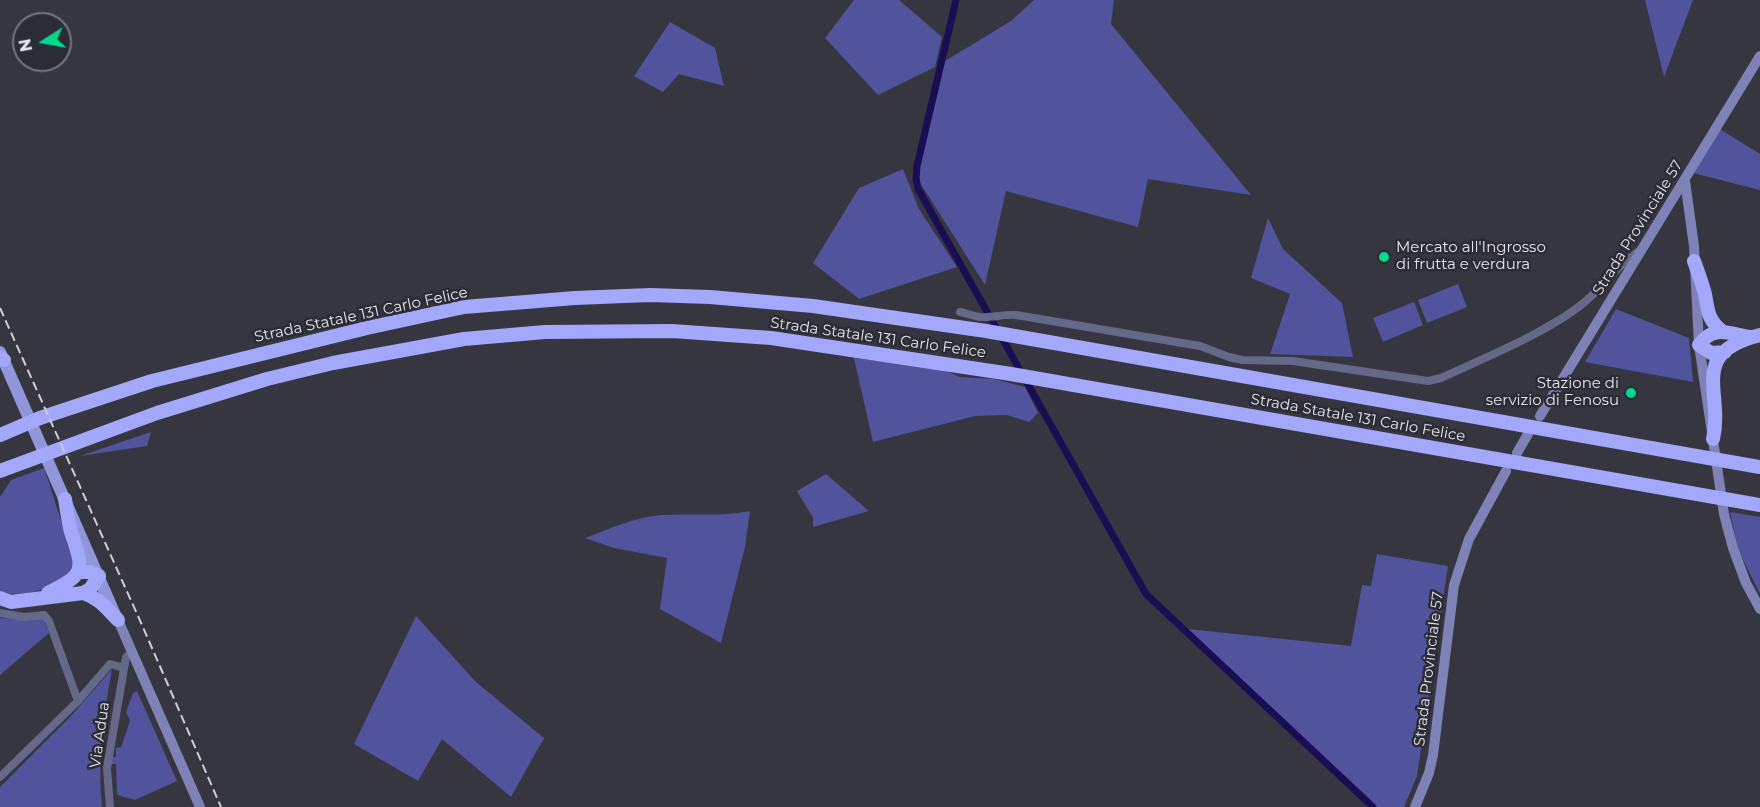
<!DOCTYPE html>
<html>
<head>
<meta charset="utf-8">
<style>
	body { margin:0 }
	#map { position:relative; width:1760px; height:807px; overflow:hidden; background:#35363f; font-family:Montserrat,sans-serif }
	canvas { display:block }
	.north { position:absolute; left:12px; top:12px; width:60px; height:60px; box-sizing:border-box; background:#2b2c35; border:2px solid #75767e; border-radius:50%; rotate:259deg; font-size:16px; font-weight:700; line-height:24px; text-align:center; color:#e4e5eb }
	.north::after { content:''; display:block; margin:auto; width:21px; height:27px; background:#02d98b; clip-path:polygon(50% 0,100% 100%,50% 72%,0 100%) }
</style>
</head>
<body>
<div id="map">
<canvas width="1760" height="807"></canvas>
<div class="north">N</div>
</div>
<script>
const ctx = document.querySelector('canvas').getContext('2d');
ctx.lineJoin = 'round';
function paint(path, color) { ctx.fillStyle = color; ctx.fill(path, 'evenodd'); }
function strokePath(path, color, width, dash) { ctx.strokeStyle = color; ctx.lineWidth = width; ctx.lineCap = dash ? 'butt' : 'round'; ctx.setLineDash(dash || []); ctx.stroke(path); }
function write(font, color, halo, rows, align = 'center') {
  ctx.font = font + ' Montserrat,sans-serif'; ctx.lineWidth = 5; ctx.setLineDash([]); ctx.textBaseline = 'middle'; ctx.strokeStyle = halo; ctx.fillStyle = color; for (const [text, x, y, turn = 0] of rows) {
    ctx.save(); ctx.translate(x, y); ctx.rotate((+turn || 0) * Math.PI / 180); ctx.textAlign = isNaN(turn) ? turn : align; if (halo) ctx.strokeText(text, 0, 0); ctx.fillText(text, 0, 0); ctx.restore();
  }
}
paint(new Path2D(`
	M854,0H899L942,37L935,67L878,95L825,38Z
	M1034,0H1114L1111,24L1251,195L1148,179L1138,227L1006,191L985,285L917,178L945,61L1011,21Z
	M1645,0H1693L1664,77Z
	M670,22L715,48L724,86L679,74L663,92L634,76Z
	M1720,129L1760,154V190L1693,173Z
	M903,169L919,209L957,267L859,299L813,263L859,188Z
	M1268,218L1283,249L1342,303L1353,357L1270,354L1290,294L1251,278Z
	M1458,284L1467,307L1427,323L1418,300Z
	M1414,302L1423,325L1383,342L1373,318Z
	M1616,309L1689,338L1693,382L1585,362Z
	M854,358L940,368L960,377L994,379L1025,387L1038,413L1029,422L1007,415L975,416L873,442Z
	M151,432L147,446L80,456Z
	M44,468C51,486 55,505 62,523C68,541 74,550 73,570C53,589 27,598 0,592V497L11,480Z
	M826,474L869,511L813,527V518L797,491Z
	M750,511L745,547L721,643L660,609L667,558L614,548L585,538C609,529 635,517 661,515C691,513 721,517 750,511Z
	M1730,512L1760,517V594L1738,549Z
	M1377,554L1448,566L1417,776L1404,807H1376L1188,629L1351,646L1362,585L1371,586Z
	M416,616L476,682L544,738L511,797L442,739L418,781L354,744Z
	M39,617L44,620L49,633L0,675V618L22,619Z
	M112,669C104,715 97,760 102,807H0V787L69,718Z
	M137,691L177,781L135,800L117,795L116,764H112V757H116V748L121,747L130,721L126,712L133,693Z`), '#51539d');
strokePath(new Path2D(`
	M956,0L917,166L916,178L918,189L1146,594L1373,807`), '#190e54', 7);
strokePath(new Path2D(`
	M960,312C966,313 973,316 980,317C992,318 1004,314 1016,315L1200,346L1229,357L1242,360L1293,361L1428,381L1441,378C1484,358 1544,334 1581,305C1602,289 1616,266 1639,251
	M0,613L24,617L44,615L49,621L78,701
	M0,777L78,701L110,664L124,668
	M110,807L107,768L126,657L132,653`), '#646889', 8);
strokePath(new Path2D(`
	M1685,181L1694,246L1699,345L1724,514L1733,548L1746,583L1760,609
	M1540,416L1760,56
	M1517,453L1528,434
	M118,620L200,807
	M1415,807L1429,773L1433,755L1454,585L1469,539L1506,471`), '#7e82b7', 10);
strokePath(new Path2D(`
	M0,352L116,617`), '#9196db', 12);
strokePath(new Path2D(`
	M1694,261C1698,272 1702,283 1705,294C1708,311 1708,321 1723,332
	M1725,352L1711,353L1699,345C1714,324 1729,334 1750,337
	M0,357L4,360
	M0,435L40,418L152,381L367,328L464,307L575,298L650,295L710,297L813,306L986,331L1760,467
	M1713,439C1724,392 1687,353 1760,335
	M0,471L157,413L267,379L333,363L464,339L545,332L672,331L771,338L1011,374L1760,505
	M78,572H90L99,576L90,589L83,593
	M48,593C86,574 84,570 71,532C68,521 67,510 65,499
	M0,598L11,602L83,593C98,597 107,609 118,620`), '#a3a8fb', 14);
strokePath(new Path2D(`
	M0,308L142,625L221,807`), '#cecfd6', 2, [9, 4.5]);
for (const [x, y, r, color] of [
	[1384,257,6,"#02d98b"],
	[1631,393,6,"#02d98b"]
]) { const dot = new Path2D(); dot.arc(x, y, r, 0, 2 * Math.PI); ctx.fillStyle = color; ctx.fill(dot); strokePath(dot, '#2b2c35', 2); }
write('15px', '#e4e5eb', '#2b2c35', [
	["Strada Provinciale 57",1638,228,-58],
	["Strada Statale 131 Carlo Felice",361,315,-12],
	["Strada Statale 131 Carlo Felice",878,338,8],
	["Strada Statale 131 Carlo Felice",1358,418,10],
	["Strada Provinciale 57",1429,669,-83],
	["Via Adua",100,735,-82]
]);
write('15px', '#e4e5eb', '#2b2c35', [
	["Mercato all'Ingrosso",1396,248],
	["di frutta e verdura",1396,265],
	["Stazione di",1619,384,"right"],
	["servizio di Fenosu",1619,401,"right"]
], 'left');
</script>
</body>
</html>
